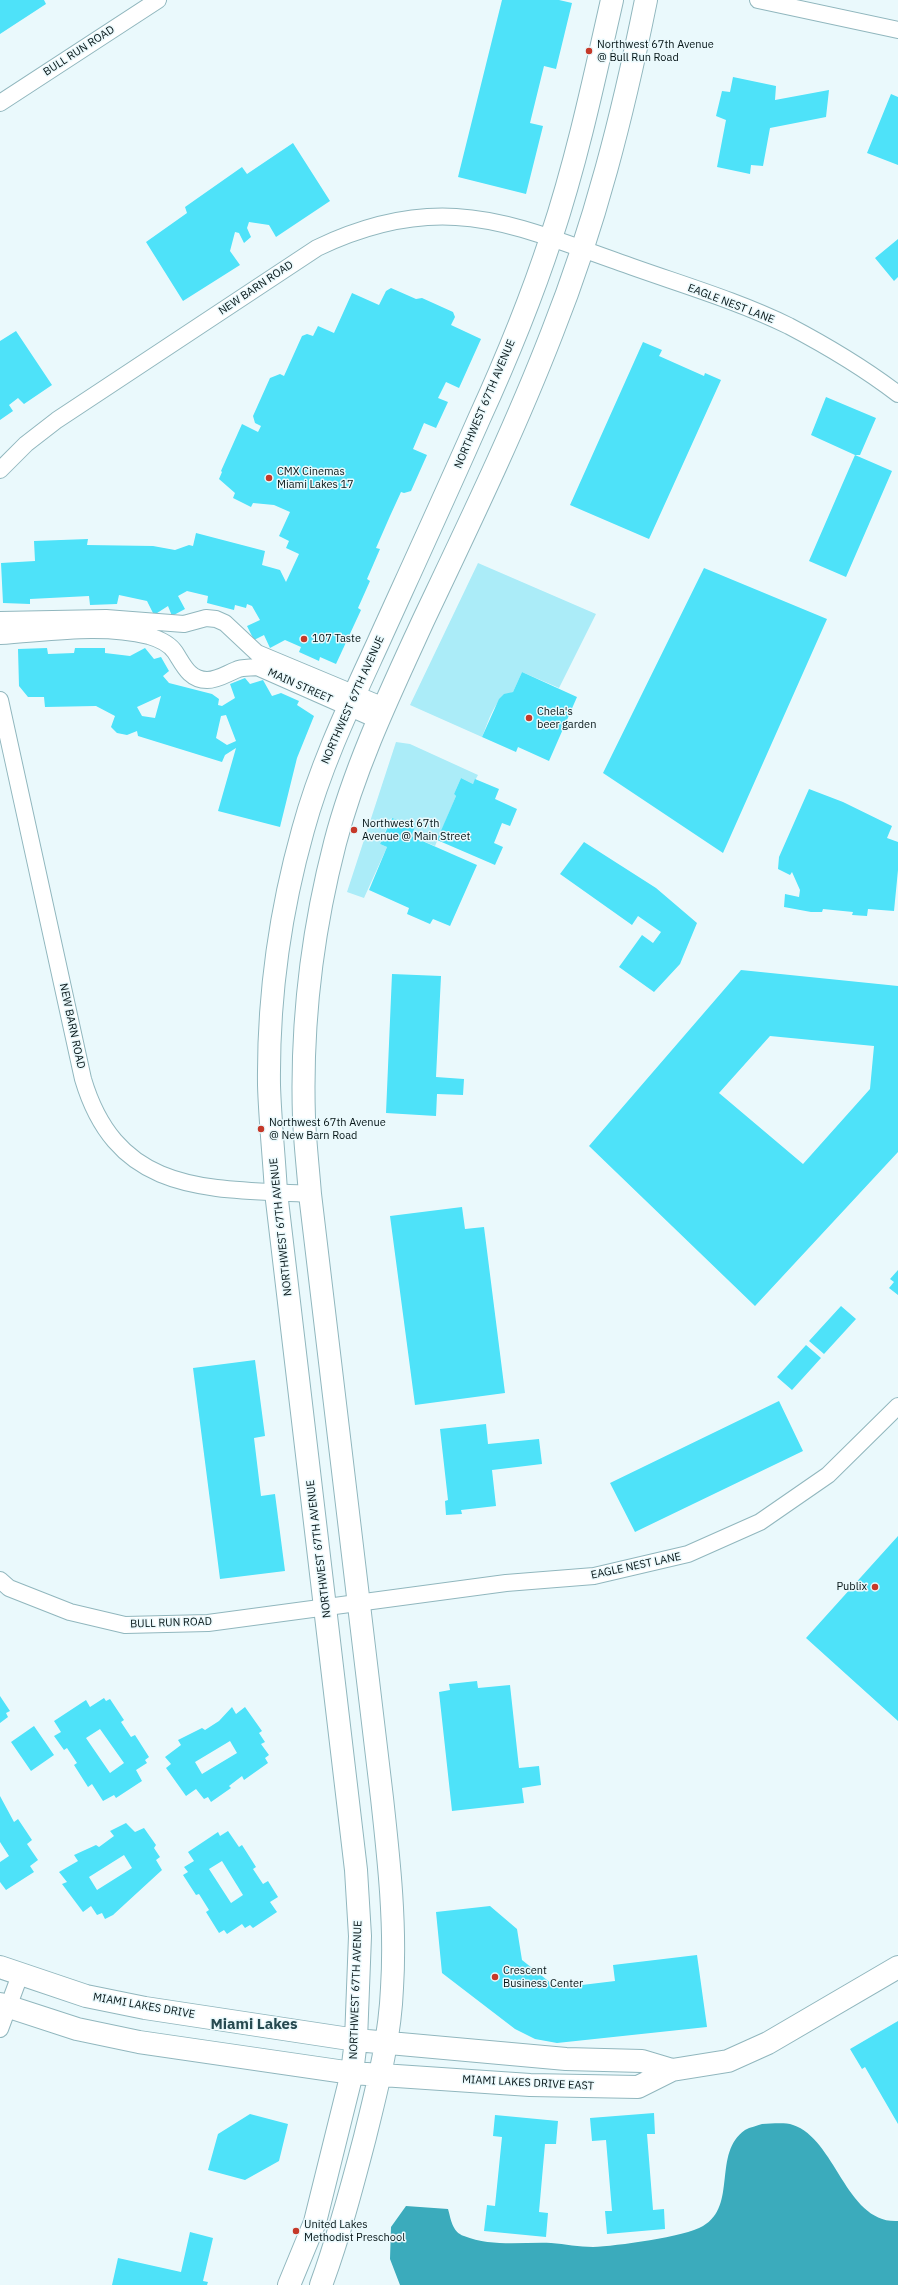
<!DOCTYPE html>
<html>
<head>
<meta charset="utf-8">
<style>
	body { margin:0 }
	canvas { display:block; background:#eaf9fc }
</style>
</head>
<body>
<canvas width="898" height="2285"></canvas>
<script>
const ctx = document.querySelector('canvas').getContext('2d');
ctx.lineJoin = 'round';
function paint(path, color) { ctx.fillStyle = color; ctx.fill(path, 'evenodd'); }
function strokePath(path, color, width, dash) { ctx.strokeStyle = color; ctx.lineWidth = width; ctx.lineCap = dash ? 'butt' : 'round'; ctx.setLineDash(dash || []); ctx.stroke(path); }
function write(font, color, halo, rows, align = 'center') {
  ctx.font = font + ' "IBM Plex Sans",sans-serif'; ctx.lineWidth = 3; ctx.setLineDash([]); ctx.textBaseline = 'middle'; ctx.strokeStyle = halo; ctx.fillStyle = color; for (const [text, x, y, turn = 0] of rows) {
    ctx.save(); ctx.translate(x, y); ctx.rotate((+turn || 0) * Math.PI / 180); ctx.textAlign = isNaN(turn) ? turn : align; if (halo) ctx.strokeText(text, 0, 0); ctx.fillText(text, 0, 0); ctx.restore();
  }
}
paint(new Path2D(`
	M478,563L596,614L559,688L522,672L513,692C494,697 489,721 482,737L410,705Z
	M396,742L410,744L478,775L473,784L461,778L454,794L456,796L435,846L411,836L414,827L391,818L380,844L387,847L364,898L347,892Z`), '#abecf8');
paint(new Path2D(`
	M762,2124C771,2124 784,2122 793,2125C836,2139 846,2224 898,2221V2285H400L390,2259L391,2227L406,2206L448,2209C451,2219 452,2232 464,2236C491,2247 522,2242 551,2243C565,2244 579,2247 593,2247C616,2246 685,2237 703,2226C738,2206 712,2153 745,2130C750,2127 757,2126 762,2124Z`), '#3babbc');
paint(new Path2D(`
	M0,0H44L46,4L0,34Z
	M502,0H559L572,3L556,69L544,66L530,123L543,126L526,194L458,177Z
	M733,77L776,86L775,100L829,90L826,117L770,128L763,166L751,165L750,174L717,167L726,120L716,116L722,91L730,92Z
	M891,94L898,97V165L867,153Z
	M293,143L330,201L276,237L269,225L249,222L247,228L251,237L244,243L239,233L235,232L230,251L240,265L183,301L146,242L187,213L185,207L242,167L247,174Z
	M898,239V277L894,281L875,258Z
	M391,288L416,299L422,298L453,312L455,317L451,325L481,339L459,388L446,382L438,398L448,402L436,428L424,423L413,449L427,455L411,491L404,493L401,492L390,516L376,548L380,549L367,579L370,581L358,608L361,610L336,664L320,657L319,661L299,652L301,647L285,640L270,648L264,635L254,640L247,626L260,620L252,606L247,604L246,608L235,605L234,610L207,603L208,596L187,591L178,596L185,609L172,616L168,606L154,615L147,601L119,595L117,604L90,605L89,596L30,599V604L3,603L1,563L35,561L34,541L88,539L87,545L153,546L175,550L189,545L193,546L196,533L265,551L262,565L280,570L286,582L299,554L286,548L289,541L279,536L290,512L274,505L253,503L251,507L233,498L235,493L219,479L222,472L221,471L242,424L258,432L261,426L255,423L253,416L270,378L280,374L284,376L302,336L307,334L313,336L318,326L334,333L352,293L379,305L386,291Z
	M16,331L52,385L24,404L18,398L9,405L13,411L0,420V341Z
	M643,342L662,350L659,356L704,376L705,373L721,380L649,539L570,505Z
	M826,397L876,418L860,455H855L811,435Z
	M855,455L892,471L846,577L809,561Z
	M704,568L827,619L723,853L603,773Z
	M47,648L48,654L74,653L75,648H105V653L130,656L145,648L154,659L161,657L169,671L163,676L169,683L212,694L219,699L218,705L222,706L235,698L230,684L245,678L250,684L263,680L272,696L281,693L299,701L297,705L314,716L297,758L280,827L218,811L236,748L225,755L222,762L138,736L137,731L127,735L117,733L111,727L115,716L96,706L45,707L44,697H28L19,686L18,649ZM161,696L155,718L142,716L137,707ZM226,715L236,741L227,745L216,738L221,716Z
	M522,672L577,697L549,761L518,747L516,752L482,737L499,699L504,694L513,692Z
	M461,778L473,784L475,779L499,789L495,799L517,809L510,826L502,823L494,843L503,847L495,865L437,840L456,796L454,794Z
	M809,789L843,802L892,826L887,838L898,842V870L894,911L868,909L867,916L852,915L853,912L823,909L822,912H811L784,907L785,894L799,897L800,890L792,872L790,875L778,869L779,857Z
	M392,818L415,827L411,836L477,865L450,926L433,919L430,924L407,914L409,908L369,890L387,847L380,844Z
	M584,842L656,888L697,923L680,964L654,992L619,967L642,935L653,943L661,932L638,916L632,925L560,874Z
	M741,970L898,986V1152L755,1306L589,1146ZM770,1036L874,1046L870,1089L803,1164L719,1093Z
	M392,974L441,976L436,1077L464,1079L463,1095L437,1094L436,1116L386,1113Z
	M462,1207L465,1229L484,1227L505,1393L415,1405L390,1216Z
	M898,1270V1295L889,1288L894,1282L890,1279Z
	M841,1306L856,1319L824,1354L809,1341Z
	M806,1345L821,1358L792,1390L777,1377Z
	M255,1360L265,1436L254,1438L261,1496L275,1494L285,1571L220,1579L193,1368Z
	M779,1401L803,1451L635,1532L610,1483Z
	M486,1424L488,1444L539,1439L542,1464L492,1470L496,1506L461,1510L462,1514L446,1515L445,1501L448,1500L440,1429Z
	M898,1536V1721L806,1638Z
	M477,1681L478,1688L510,1685L519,1768L539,1766L541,1785L522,1788L524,1803L452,1811L439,1692L450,1690L449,1684Z
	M0,1696L10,1711L6,1713L8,1717L0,1723Z
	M104,1698L106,1701L110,1699L124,1720L121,1722L131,1737L135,1735L149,1757L145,1760L147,1763L136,1770L142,1781L116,1798L114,1795L103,1801L92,1784L88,1787L74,1765L77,1763L67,1748L64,1750L54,1736L61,1732L54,1721L86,1700L90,1707ZM100,1729L124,1763L110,1773L86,1738Z
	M232,1707L236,1714L245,1707L262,1731L259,1733L265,1742L261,1744L269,1755L265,1758L268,1763L244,1780L242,1776L229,1786L231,1788L211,1802L208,1797L204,1799L196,1789L186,1796L166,1768L171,1764L165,1757L181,1745L178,1740L202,1728L205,1730L219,1721ZM230,1741L237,1753L202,1774L195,1762Z
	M34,1726L54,1755L31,1771L11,1742Z
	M0,1796L14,1822L18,1819L32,1840L27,1844L38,1860L30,1866L34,1872L6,1890L0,1882V1862L9,1856L0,1842Z
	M126,1823L135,1832L144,1828L156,1845L154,1848L160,1857L156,1860L162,1870L113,1915L105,1919L102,1913L97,1915L91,1906L83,1912L62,1884L67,1882L59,1872L78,1861L74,1855L96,1845L99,1847L114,1836L110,1831ZM124,1855L132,1868L97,1890L89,1877Z
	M228,1831L239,1847L242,1845L256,1867L253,1869L263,1884L268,1881L278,1897L270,1902L277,1912L253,1928L250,1925L245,1928L242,1924L227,1934L224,1930L219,1933L206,1912L209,1910L199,1894L196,1895L183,1875L188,1872L184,1867L194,1861L188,1852L218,1832L220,1836ZM222,1861L243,1895L231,1903L209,1869Z
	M490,1906L517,1929L522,1960L557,1988L615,1981L613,1965L697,1955L707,2027L557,2043L535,2039L515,2029L442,1973L436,1912Z
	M898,2021V2124L865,2067L862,2069L850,2049Z
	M654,2113L655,2134H647L653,2210L664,2209L665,2229L607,2234L605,2211H612L606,2140L592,2141L590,2118Z
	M250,2114L288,2124L279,2161L245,2180L208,2170L218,2134Z
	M495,2115L558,2121L556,2144H545L539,2212L548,2213L546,2237L484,2231L487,2205L495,2206L502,2137L493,2136Z
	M190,2232L213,2238L203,2281L208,2282L207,2285H112L118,2258L181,2272Z`), '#4ee2f9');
const minor = new Path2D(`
	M758,0L898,30
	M0,103L158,0
	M0,470L26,444L57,420L317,248C361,227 407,214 456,217C511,220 564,243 616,261C673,282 734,299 789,326C827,346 864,368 898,394
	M0,620L106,618L184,624L206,618L216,619L225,623L257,653L384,706
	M0,636C49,633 101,624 149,636C159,639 169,643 175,652C183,664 189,680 207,680C218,680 226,674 236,670C242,667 251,668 257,667L377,720
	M0,700L83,1079C118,1197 211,1188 310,1194
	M0,1580L9,1588L70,1612L125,1625L208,1623L506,1583L594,1576L688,1554L760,1522L828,1475L898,1406
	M0,2029L20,1975`);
const secondary = new Path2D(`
	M0,1967L86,1996L145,2008L356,2040L566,2059L642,2061L672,2070
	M0,2004L77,2029L139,2042L352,2073L530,2085L638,2087L672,2070L728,2061L768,2043L898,1967
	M289,2285L315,2222L352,2073L356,2040L360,1936L356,1870L276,1192C274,1156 270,1120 269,1085C268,1000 280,912 303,830C321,764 350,704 378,643C412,568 446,494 479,419C506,360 531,299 551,238C577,160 594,80 612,0
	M321,2285C339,2236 352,2187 365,2137C377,2088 390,2039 392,1988C396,1925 389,1861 382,1798L310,1194C308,1168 305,1143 304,1118C301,1026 312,932 335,843C355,766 390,693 423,621C468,526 514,431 552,333C595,225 623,114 646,0`);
strokePath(minor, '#91b7be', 18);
strokePath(secondary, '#91b7be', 24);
strokePath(minor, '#fff', 16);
strokePath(secondary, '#fff', 22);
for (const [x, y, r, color] of [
	[589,51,4,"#c53929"],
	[269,478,4,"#c53929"],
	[304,639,4,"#c53929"],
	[529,718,4,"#c53929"],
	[354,830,4,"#c53929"],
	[261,1129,4,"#c53929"],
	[875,1587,4,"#c53929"],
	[495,1977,4,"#c53929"],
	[296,2231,4,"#c53929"]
]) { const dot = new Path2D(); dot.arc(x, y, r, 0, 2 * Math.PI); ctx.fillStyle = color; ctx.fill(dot); strokePath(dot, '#eaf9fc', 1.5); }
write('11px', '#061517', '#eaf9fc', [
	["Northwest 67th Avenue",597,45],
	["@ Bull Run Road",597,58],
	["CMX Cinemas",277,472],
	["Miami Lakes 17",277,485],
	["107 Taste",312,639],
	["Chela's",537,712],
	["beer garden",537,725],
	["Northwest 67th",362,824],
	["Avenue @ Main Street",362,837],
	["Northwest 67th Avenue",269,1123],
	["@ New Barn Road",269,1136],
	["Publix",867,1587,"right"],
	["Crescent",503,1971],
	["Business Center",503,1984],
	["United Lakes",304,2225],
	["Methodist Preschool",304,2238]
], 'left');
write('11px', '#061517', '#eaf9fc', [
	["BULL RUN ROAD",79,51,-33],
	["NEW BARN ROAD",256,288,-34],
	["EAGLE NEST LANE",731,304,21],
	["NORTHWEST 67TH AVENUE",485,404,-67],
	["MAIN STREET",300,686,24],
	["NORTHWEST 67TH AVENUE",353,700,-66],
	["NEW BARN ROAD",72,1026,78],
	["NORTHWEST 67TH AVENUE",281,1227,-96],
	["NORTHWEST 67TH AVENUE",319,1549,-97],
	["EAGLE NEST LANE",636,1566,-12],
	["BULL RUN ROAD",171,1623,-2],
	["NORTHWEST 67TH AVENUE",356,1990,-88],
	["MIAMI LAKES DRIVE",144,2006,10],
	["MIAMI LAKES DRIVE EAST",528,2083,3]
]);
write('bold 15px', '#264950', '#eaf9fc', [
	["Miami Lakes",254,2025]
]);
</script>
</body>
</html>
